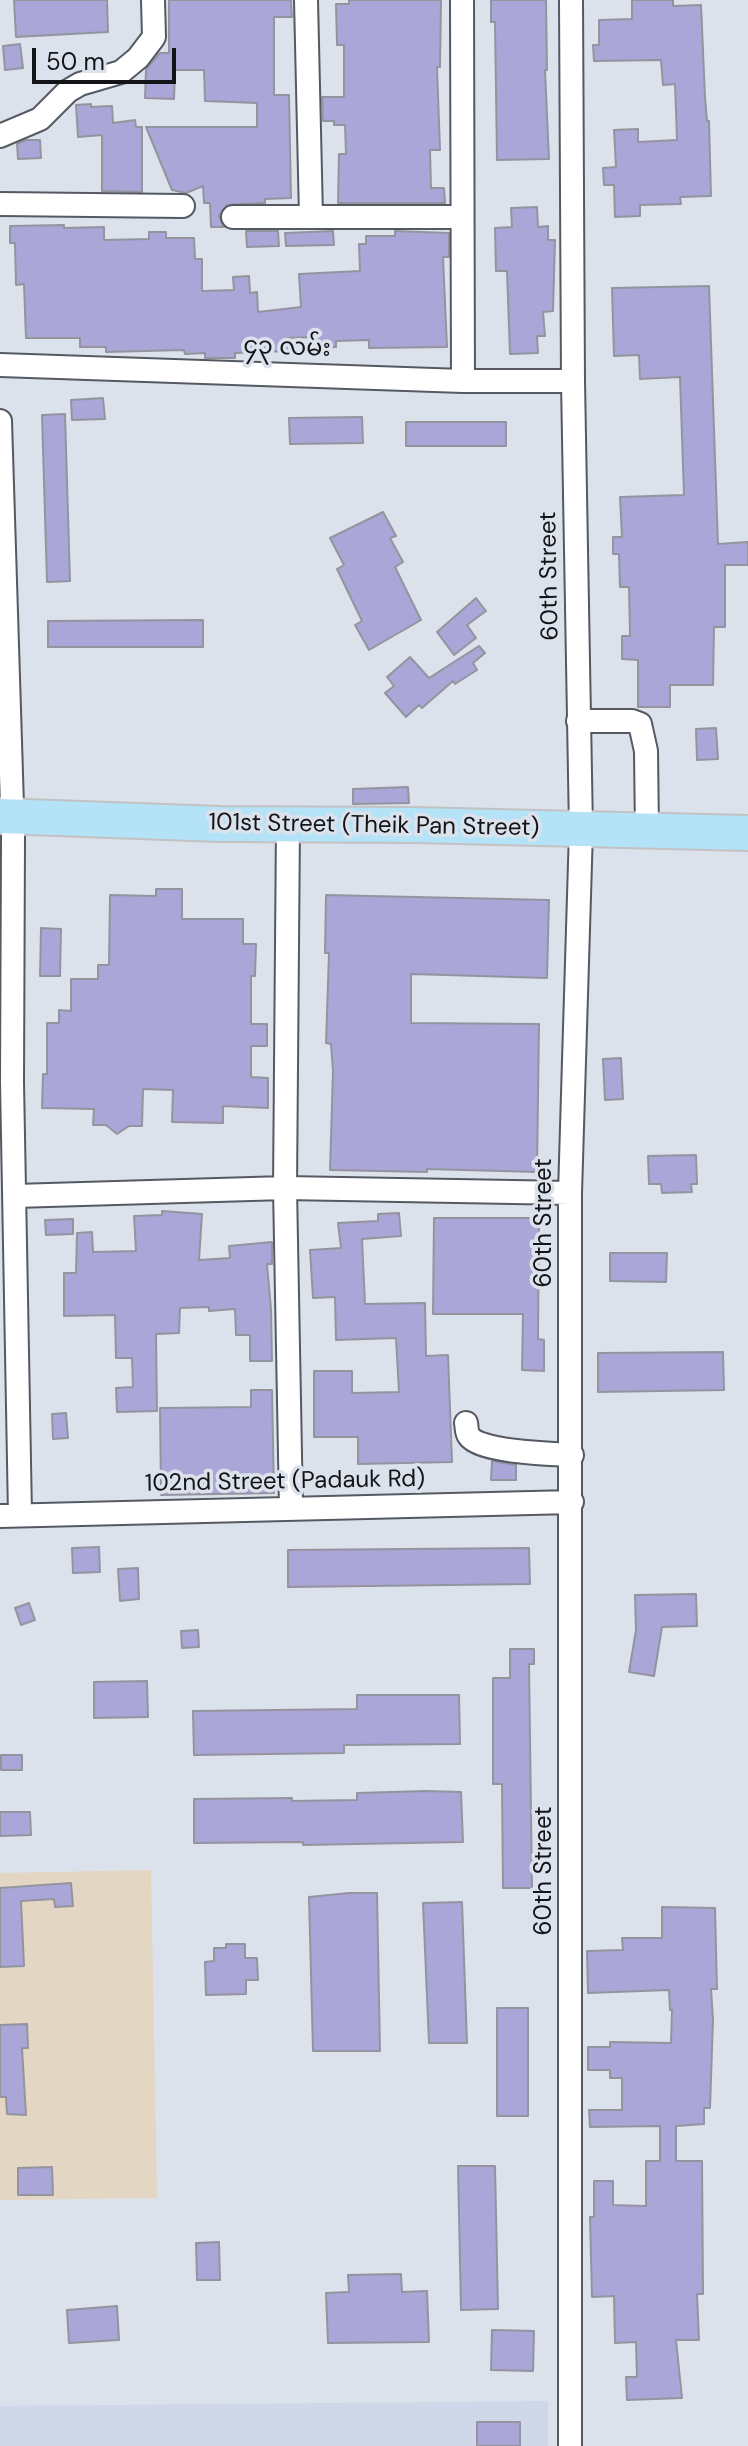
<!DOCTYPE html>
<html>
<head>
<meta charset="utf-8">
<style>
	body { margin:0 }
	#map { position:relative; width:748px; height:2446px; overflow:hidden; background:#dce2ec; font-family:"DM Sans",sans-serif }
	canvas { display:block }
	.scale { position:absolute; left:32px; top:48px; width:144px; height:36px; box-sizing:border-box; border:4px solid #131418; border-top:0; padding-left:10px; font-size:24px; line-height:28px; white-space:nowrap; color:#131418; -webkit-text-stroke:6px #dce2ec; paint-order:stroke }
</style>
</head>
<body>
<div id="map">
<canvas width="748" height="2446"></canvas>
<div class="scale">50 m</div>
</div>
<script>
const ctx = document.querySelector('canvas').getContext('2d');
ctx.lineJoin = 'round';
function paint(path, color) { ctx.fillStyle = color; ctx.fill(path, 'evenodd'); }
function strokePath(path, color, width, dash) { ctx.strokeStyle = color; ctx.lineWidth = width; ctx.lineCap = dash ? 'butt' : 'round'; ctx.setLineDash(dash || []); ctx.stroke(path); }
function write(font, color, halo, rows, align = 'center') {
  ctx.font = font + ' "DM Sans","Noto Sans Myanmar",sans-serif'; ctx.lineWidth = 7; ctx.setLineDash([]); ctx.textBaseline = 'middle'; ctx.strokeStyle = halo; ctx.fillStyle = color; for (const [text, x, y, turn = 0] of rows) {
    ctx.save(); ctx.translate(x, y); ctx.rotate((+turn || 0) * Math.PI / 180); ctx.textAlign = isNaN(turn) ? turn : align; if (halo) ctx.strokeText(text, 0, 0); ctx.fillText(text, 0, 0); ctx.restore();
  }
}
paint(new Path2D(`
	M548,2401V2446H0V2406Z`), '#cfd8e9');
paint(new Path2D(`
	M151,1870L157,2198L0,2200V1873Z`), '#e3d6c2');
const building = new Path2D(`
	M14,0H107L108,32L16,37Z
	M169,0H291L292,17H274V95H289L291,198L265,199V203L227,205L219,216L224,227H211L210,203H204L203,186L186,193L172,190L146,127H257V103L205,101L204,70H175L174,99L145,98L146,69L160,53H169Z
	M349,0H441L440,67H437L440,150H430L431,188H444L445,203H338L339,154H346L345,125H334V121H323L322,97H344V45H337L336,4H349Z
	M491,0H546L547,70H545L549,159L497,160L495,22H491Z
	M632,0H673V6L701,5L705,97L707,121H709L711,196L680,197L681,204L640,205V216L615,217L614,185H604L603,168L616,167L614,130L638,129V142L677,140L675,84L663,85L661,60L594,61L593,45H599V20L632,19Z
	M20,44L23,68L5,70L3,46Z
	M91,104V107L112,106L113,123L135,120L136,127H142V192L102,191V135L78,137L76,105Z
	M26,140H40L41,158L18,159L17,144Z
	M537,207L538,227L548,226V240H555L553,311L543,312L545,336H537L538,353L510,354L507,271H496L495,228L512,227L511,208Z
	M64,225V228L104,227V240L149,239V232H166V238H194L195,259H202V291L234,290L233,277L249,276L250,293L257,292L258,312L301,307L299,274L360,271L359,244H366V236H395V231L449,233V257H443L447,347L369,348V340L336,341V347L318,348V337L287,338L288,351L235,353V358H205V353L185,354L184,350L106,352V347H80V338H26L24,284L16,285L15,243H10V226Z
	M246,231H278L279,246L247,247Z
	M333,231L334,245L286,246L285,233Z
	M709,286L718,544L748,542V565H725V627H714L713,685H670V707H638V660L622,659V636H630L629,587H620L619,554H613V537H622L620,497L684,495L680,377L640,379L639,355L614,356L612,288Z
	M103,398L105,419L72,420L71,400Z
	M65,414L70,581L47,582L42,415Z
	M362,417L363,443L290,444L289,418Z
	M406,422H506V446H406Z
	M383,512L396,536L390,538L403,562L395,567L421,620L369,650L355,625L362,621L337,569L344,565L330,538Z
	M476,598L486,611L467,625L476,638L454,655L437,632Z
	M203,620V647H48V621Z
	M479,646L485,653L473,663L477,670L455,684L453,681L422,708L419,705L406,717L385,693L394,686L387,677L410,657L429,678Z
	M716,728L718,759L697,760L696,729Z
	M408,787L409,803L353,804V789Z
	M156,889H182V919H243V944H256L255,976H251V1024H267V1046H251V1077L268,1078V1108L223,1106V1123L172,1122L173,1090L143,1089L142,1126H129L117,1134L106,1125H93L94,1109L42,1108L43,1074H47V1023H59V1010L71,1011V979H98V965H109L110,895L156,896Z
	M326,895L549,900L547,978L411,974V1023L539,1024L537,1172L427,1169V1172L330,1170L333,1071L331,1044L326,1043L329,953H325Z
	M41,928L61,929L60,976H40Z
	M621,1058L623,1099L605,1100L603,1059Z
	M696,1155L697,1184H691L692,1192L662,1193L661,1184H649L648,1156Z
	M162,1211L202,1214L199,1260L230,1258L229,1246L272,1242V1264H267L271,1309L272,1361H250V1335H236L235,1309L209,1311V1307L180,1308L179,1333L156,1334L157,1411L117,1412L116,1388L133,1387L132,1358H116L115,1315L64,1316V1273H76L77,1233L92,1232L93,1252L136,1251L134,1216L162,1215Z
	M399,1213L401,1236L362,1239L365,1304L425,1303L426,1356L448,1355L452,1462L358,1464V1437H314V1371H352V1393L399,1392L396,1338L336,1340L335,1297L313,1298L310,1250L341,1248L338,1223L378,1221V1214Z
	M434,1218H539L538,1339L544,1340V1371L522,1370L523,1314H433Z
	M73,1219V1234L46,1235L45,1220Z
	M610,1253H667L666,1282L610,1281Z
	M723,1352L724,1390L598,1392V1353Z
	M251,1390H272L274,1493L161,1495L160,1408L251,1407Z
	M66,1413L68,1438L53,1439L52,1414Z
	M492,1461L516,1465V1480H491Z
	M99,1547L100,1572L73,1573L72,1548Z
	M529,1548L530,1584L288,1587V1550Z
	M138,1568L139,1599L120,1601L118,1569Z
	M696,1594L697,1626L662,1627L654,1676L629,1672L636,1630L635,1595Z
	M29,1603L35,1620L21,1625L15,1608Z
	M198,1630L199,1647L182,1648L181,1631Z
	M510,1649H534V1664H529L532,1888H503L502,1784H493V1678H510Z
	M147,1681L148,1717L94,1718V1682Z
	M357,1695H459L460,1744L344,1745V1753L194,1755L193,1711L357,1709Z
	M1,1755H22V1770H1Z
	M425,1791L461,1792L463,1842L303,1845V1842L194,1843V1799L292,1798V1801L357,1800V1793Z
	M0,1812H30L31,1835L0,1836Z
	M71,1883L73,1906L55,1907L54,1899L21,1901L24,1966L0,1967V1888Z
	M349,1893H377L380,2051H313L309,1897Z
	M462,1902L467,2043H429L423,1903Z
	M662,1907L715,1908L717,1989H711L713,2019L710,2108H704V2124L676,2126V2161H702L703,2294H697L699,2340H676L682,2398L627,2400L626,2377H637L636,2342L615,2343L614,2296L592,2297L590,2217H594V2181H613V2205L646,2206V2161H660V2126L590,2127L589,2110H622V2078H610V2070H588V2047H610V2042L671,2043L672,2010H670L669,1990L588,1993L587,1951L623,1950L622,1938H662Z
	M226,1944H245V1958H257L258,1980H246V1994L206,1995L205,1962L214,1961V1948H226Z
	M497,2008H528V2116H497Z
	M27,2024L28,2048H22L26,2115L7,2114L6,2097H0V2025Z
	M458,2166H495L498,2309L461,2310Z
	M52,2167L53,2195H18V2168Z
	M219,2242L220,2280H197L196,2243Z
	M401,2274L402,2292L427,2291L429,2342L328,2343L326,2293L349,2292L348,2275Z
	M117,2306L119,2340L69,2343L67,2310Z
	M492,2330L534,2331L533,2371L491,2370Z
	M477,2422H520V2446H477Z`);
paint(building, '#aaa6d8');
strokePath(building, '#94949e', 2);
const street = new Path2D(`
	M306,0L311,217
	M462,0L463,381
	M0,136L40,119L68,91L80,84L121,72L138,58L154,37L153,0
	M0,204L183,206
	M233,217H462
	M0,365L463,381H573
	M0,421L13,838L12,1082L20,1515
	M578,721H632L640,724L646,751L647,832
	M288,824L285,1188L291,1508
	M15,1196L285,1188L570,1193
	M466,1423C467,1427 466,1432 469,1436C479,1452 552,1454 572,1455
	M0,1516L572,1502
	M570,2446V1193L581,830L573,381L571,0`);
const primary = new Path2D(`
	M0,816L220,824L415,825L748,833`);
strokePath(street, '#545962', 26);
strokePath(primary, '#c2c2c3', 38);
strokePath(street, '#fff', 22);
strokePath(primary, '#b4e2f7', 34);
write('24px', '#131418', '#dce2ec', [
	["၄၃ လမ်း",287,348,2],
	["60th Street",550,576,-91],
	["101st Street (Theik Pan Street)",374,826,1],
	["60th Street",545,1223,-90],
	["102nd Street (Padauk Rd)",285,1482,-1],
	["60th Street",545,1871,-90]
]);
</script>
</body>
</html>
